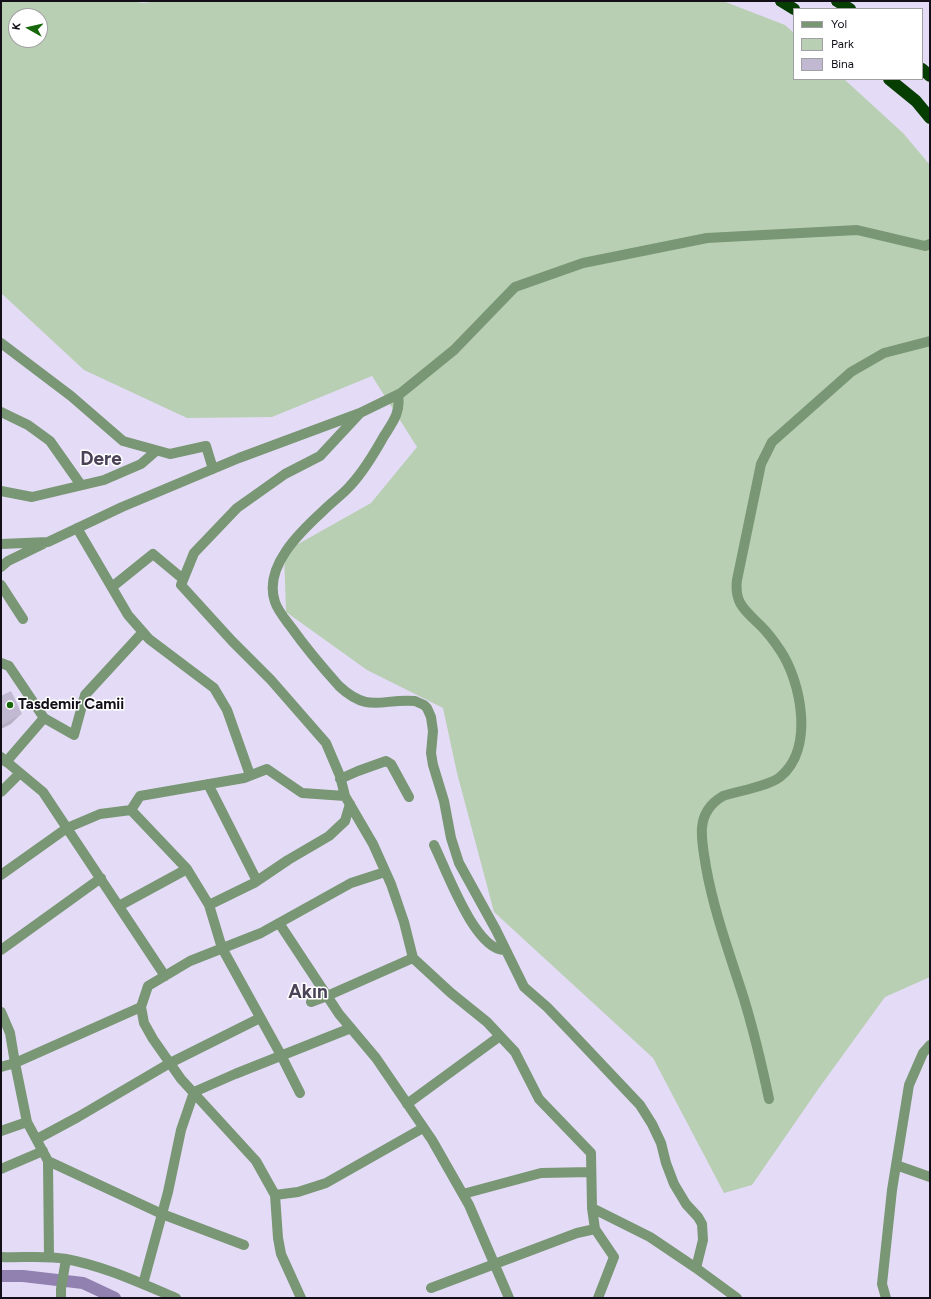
<!DOCTYPE html>
<html>
<head>
<meta charset="utf-8">
<style>
	body { margin:0 }
	#map { position:relative; width:931px; height:1299px; overflow:hidden; background:#e4dcf6; font-family:Figtree,sans-serif }
	canvas { display:block }
	.frame { position:absolute; inset:0; border:2px solid #120f18; pointer-events:none }
	.legend { position:absolute; left:793px; top:8px; width:130px; height:72px; box-sizing:border-box; background:#fff; border:1px solid #a09fa3; margin:0; padding:5px 7px; list-style:none; font-size:12px; color:#120f18 }
	.legend li { display:flex; align-items:center; gap:8px; height:20px }
	.legend b { width:20px; border:1px solid #a09fa3 }
	.north { position:absolute; left:8px; top:8px; width:40px; height:40px; box-sizing:border-box; background:#fff; border:1px solid #a09fa3; border-radius:50%; rotate:278deg; font-size:11px; font-weight:700; line-height:16px; text-align:center; color:#120f18 }
	.north::after { content:''; display:block; margin:auto; width:14px; height:18px; background:#16680a; clip-path:polygon(50% 0,100% 100%,50% 72%,0 100%) }
</style>
</head>
<body>
<div id="map">
<canvas width="931" height="1299"></canvas>
<div class="frame"></div>
<ul class="legend">
<li><b style="height:5px;background:#799675"></b>Yol</li>
<li><b style="height:11px;background:#b8cfb4"></b>Park</li>
<li><b style="height:11px;background:#c1b9d2"></b>Bina</li>
</ul>
<div class="north">K</div>
</div>
<script>
const ctx = document.querySelector('canvas').getContext('2d');
ctx.lineJoin = 'round';
function paint(path, color) { ctx.fillStyle = color; ctx.fill(path, 'evenodd'); }
function strokePath(path, color, width, dash) { ctx.strokeStyle = color; ctx.lineWidth = width; ctx.lineCap = dash ? 'butt' : 'round'; ctx.setLineDash(dash || []); ctx.stroke(path); }
function write(font, color, halo, rows, align = 'center') {
  ctx.font = font + ' Figtree,sans-serif'; ctx.lineWidth = 3; ctx.setLineDash([]); ctx.textBaseline = 'middle'; ctx.strokeStyle = halo; ctx.fillStyle = color; for (const [text, x, y, turn = 0] of rows) {
    ctx.save(); ctx.translate(x, y); ctx.rotate((+turn || 0) * Math.PI / 180); ctx.textAlign = isNaN(turn) ? turn : align; if (halo) ctx.strokeText(text, 0, 0); ctx.fillText(text, 0, 0); ctx.restore();
  }
}
paint(new Path2D(`
	M1,1H130L143,3L157,1H723L785,25L794,33V79H844L903,133L930,165V977L885,997L819,1088L752,1185L724,1193L653,1058L494,912L457,773L443,708L367,670L286,612L284,552L371,503L417,447L372,376L272,417L187,418L84,370L1,293ZM16,16H40V40H16Z`), '#b8cfb4');
paint(new Path2D(`
	M1,697L21,714L11,724L1,729Z`), '#0003');
strokePath(new Path2D(`
	M1,1276H23L83,1283L115,1298`), '#9181b0', 12);
paint(new Path2D(`
	M11,691L22,714L1,725V696Z`), '#c1b9d2');
strokePath(new Path2D(`
	M1,343L71,396L123,441L170,454L206,446L213,469
	M398,395C401,412 393,422 384,436C374,454 364,471 350,486C342,495 332,502 323,511C300,532 263,567 275,602C278,611 285,619 291,627C306,648 322,667 339,686C369,714 382,698 415,701L424,705L427,708L431,717L433,731L431,753L433,765L444,801L451,838L459,863L496,930L524,987L547,1007L571,1032L640,1105L652,1124L661,1143L666,1163L674,1184L686,1204L698,1217L702,1224L703,1240L696,1268
	M1,412L28,425L50,441L81,485
	M360,413L320,456L285,474L237,508L194,553L181,585L232,641L271,680L326,743L340,776L345,796L373,844L391,884L404,922L413,958L451,993L487,1022L515,1052L539,1099L591,1153L592,1208L650,1237L696,1268L737,1298
	M1,491L32,497L104,480L141,464L156,451
	M77,528L128,615L149,639L214,688L227,710L250,775
	M1,544L48,542L122,507L239,458L360,413L401,393L454,350L515,287L583,263L707,238L857,230L925,246L930,244
	M1,567L8,561L43,544
	M1,585L23,619
	M112,587L153,554L183,579
	M1,663L9,666L44,718L74,735L85,695L143,632
	M1,757L43,792L165,976
	M6,762L44,718
	M340,779L358,771L386,761L391,764L409,797
	M208,784L257,881
	M1,792L20,773
	M131,810L187,869L209,905L222,948L281,1055L300,1093
	M434,845C446,869 475,951 505,950
	M1,875L67,828L100,814L131,810L140,796L244,778L267,769L302,793L345,796
	M209,905L254,883L288,860L329,836L345,821L350,804
	M119,906L187,869
	M279,923L339,1014L376,1058L432,1140L469,1205L509,1298
	M1,950L101,878
	M311,1002L327,996L413,958
	M1,1012L10,1033L15,1063L27,1122L48,1161L49,1257
	M1,1067L15,1063L141,1007
	M769,1099C762,1066 754,1032 744,999C730,955 714,912 706,867C704,854 701,840 702,828C703,814 711,803 723,796C738,791 769,786 780,777C815,749 801,681 780,650C774,641 768,633 761,626C746,611 734,604 737,580L761,464L772,442L851,372L884,353L930,341
	M407,1104L500,1036
	M1,1131L27,1122
	M37,1139L78,1117L170,1063L260,1018
	M48,1161L162,1214L244,1245
	M896,1165L930,1177
	M1,1169L43,1151
	M463,1194L541,1173L591,1172
	M275,1195L298,1192L326,1183L423,1128
	M592,1208L595,1229L614,1257L598,1298
	M1,1257C22,1258 45,1255 66,1259C104,1266 140,1283 176,1298
	M143,1284L168,1192L181,1130L194,1092L235,1074L351,1028
	M431,1288L577,1233L595,1229
	M61,1298V1289L66,1259
	M301,1298L281,1254L278,1238L275,1195L256,1161L181,1079L153,1039L144,1023L141,1007L148,986L190,961L261,933L351,883L385,872
	M886,1298L882,1284L892,1190L909,1085L923,1053L930,1045`), '#799675', 10);
strokePath(new Path2D(`
	M781,1L794,9
	M837,1L850,9
	M922,69L930,76
	M889,79L916,101L930,118`), '#063e01', 12);
for (const [x, y, r, color] of [
	[10,705,4,"#16680a"]
]) { const dot = new Path2D(); dot.arc(x, y, r, 0, 2 * Math.PI); ctx.fillStyle = color; ctx.fill(dot); strokePath(dot, '#fff', 1.5); }
write('bold 15px', '#120f18', '#fff', [
	["Tasdemir Camii",18,705]
], 'left');
write('bold 19px', '#4a4358', '#fff', [
	["Dere",101,459],
	["Akın",308,992]
]);
</script>
</body>
</html>
